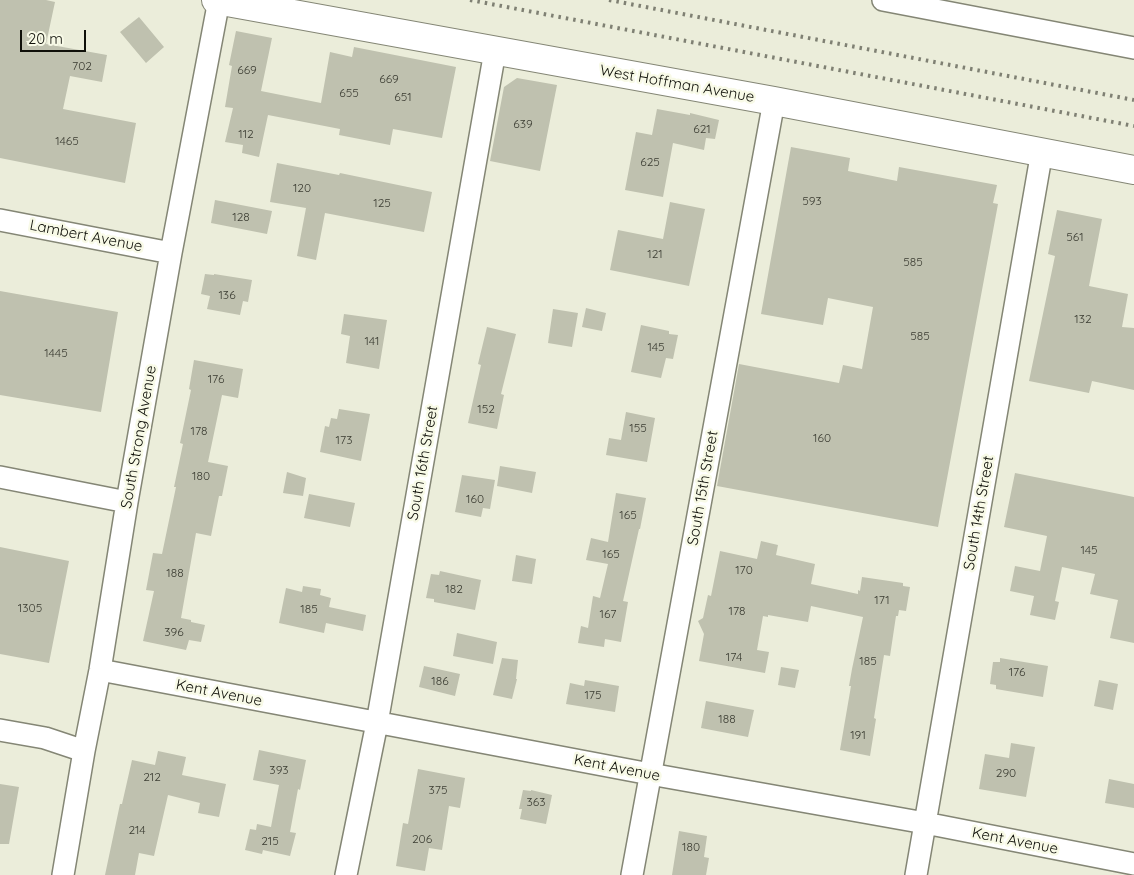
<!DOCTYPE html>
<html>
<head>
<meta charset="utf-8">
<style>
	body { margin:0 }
	#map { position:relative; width:1134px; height:875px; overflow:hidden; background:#ebedda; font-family:Quicksand,sans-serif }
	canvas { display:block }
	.scale { position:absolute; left:20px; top:30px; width:66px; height:22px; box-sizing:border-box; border:2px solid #0f1009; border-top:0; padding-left:6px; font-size:15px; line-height:18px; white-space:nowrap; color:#0f1009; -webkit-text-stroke:4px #f8fae7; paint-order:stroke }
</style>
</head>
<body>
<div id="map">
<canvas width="1134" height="875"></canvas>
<div class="scale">20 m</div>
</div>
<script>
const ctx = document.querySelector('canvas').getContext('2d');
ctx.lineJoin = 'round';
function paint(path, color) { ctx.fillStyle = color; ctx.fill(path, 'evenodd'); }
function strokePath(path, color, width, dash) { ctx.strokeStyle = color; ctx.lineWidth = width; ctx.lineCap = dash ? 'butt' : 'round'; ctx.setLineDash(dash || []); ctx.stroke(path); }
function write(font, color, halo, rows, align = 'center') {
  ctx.font = font + ' Quicksand,sans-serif'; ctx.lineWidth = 5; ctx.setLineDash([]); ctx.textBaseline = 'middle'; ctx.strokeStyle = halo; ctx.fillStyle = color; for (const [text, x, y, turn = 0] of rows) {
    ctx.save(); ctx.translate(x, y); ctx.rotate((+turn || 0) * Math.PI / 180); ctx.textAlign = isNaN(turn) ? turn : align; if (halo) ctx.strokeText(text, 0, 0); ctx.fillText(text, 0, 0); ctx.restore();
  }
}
paint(new Path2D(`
	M0,0H46L55,2L46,44L107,55L102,82L70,76L63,109L136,123L125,183L0,158Z
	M139,17L164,47L146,63L120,32Z
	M236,31L272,38L261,91L321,103L330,52L352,57L354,47L456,67L442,138L393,129L390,145L339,135L340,129L268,115L259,157L242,153L243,145L225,142L233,108L225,107L232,66L229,65Z
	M517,78L557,85L540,171L490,161L504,87Z
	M657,109L690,115V113L719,120L715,139L706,138L704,150L673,143L663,197L625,190L636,132L652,135Z
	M791,147L850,158L848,171L897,181L899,167L997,185L993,203L998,204L938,527L717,486L739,364L839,383L843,365L862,369L873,307L828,298L823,325L761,314Z
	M277,163L339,175L340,173L432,192L424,232L325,213L316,260L297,256L306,208L270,202Z
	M215,200L272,211L267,234L211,223Z
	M670,202L705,209L689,286L610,270L618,230L663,239Z
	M1057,210L1102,219L1089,286L1128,294L1122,327L1134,328V390L1092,381L1089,393L1029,381L1055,256L1048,254Z
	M205,274L214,275V274L252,280L248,302L243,301L240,315L207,309L210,296L201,294Z
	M0,291L118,312L101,412L0,395Z
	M586,308L606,313L602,331L582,327Z
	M553,309L578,313L572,347L548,343Z
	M344,314L387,320L379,369L346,363L350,336L341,334Z
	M641,325L669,331V334L678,335L673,359L666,358L661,378L631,372Z
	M487,327L516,334L501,394L504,395L497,429L468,423L481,365L478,364Z
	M194,360L243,369L238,398L222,395L208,462L228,466L222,496H219L211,536L196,533L181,618L191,620V622L205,625L201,642L189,640L186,650L143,641L154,591L146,590L153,553L162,554L176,487H174L183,444L180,443L191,390L189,389Z
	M339,409L370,414L361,461L320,452L325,426L329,427L331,418L337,419Z
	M626,412L655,418L647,462L606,455L609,438L621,440Z
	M500,466L536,472L532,493L497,486Z
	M287,472L306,478L303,496L283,493Z
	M1015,473L1134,497V643L1110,638L1118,600L1090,594L1095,574L1062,567L1055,601L1059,602L1055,620L1030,615L1034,596L1010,591L1015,566L1040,571L1047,536L1004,527Z
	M462,475L495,480L490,509L483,508L481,517L455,512Z
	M616,493L646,498L640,529H639L623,601L628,602L621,642L605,639L604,647L578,643L581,626L588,628L593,596L600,598L608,564L586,560L591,538L608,542Z
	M309,494L355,503L350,527L304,518Z
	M761,541L778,545L776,555L815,564L811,584L858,594V590L860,591L862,577L903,583V586L910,587L906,611L899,610L898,616H896L890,656L884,655L874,718L876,719L870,756L840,750L851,686H849L852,669L863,617L811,606L808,622L768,615V617L763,616L757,650L769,652L765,673L699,661L704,634L698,621L703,618L708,595L711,596L720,551L757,559Z
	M0,547L69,561L49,663L0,654Z
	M516,555L536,559L532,584L512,581Z
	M440,571L481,580L475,610L434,602V599L426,598L431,574L439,575Z
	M303,586L321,589L320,595L331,598L329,607L366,615L363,631L326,623L324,633L279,623L286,588L302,592Z
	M457,633L497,642L493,664L453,656Z
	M502,658L518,660L516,679H517L512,699L493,695Z
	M1000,658L1048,666L1043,697L996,689V685L990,684L993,662H1000Z
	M424,666L460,674L455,696L419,687Z
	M781,667L799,670L795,688L778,685Z
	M585,680L619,686L615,712L566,704L570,683L584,686Z
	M1099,680L1118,684L1113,710L1094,706Z
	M706,701L754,710L748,737L701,728Z
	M1011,743L1035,747L1026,797L979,789L985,754L1009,758Z
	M259,750L306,760L300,790L298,789L290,832L296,833L290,856L263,850L262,854L245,850L250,829L256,830L257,824L271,827L279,785L253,780Z
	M158,751L186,757L182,775L226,784L219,817L198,813L200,803L168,795L154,856L139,853L135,875H105L120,804H122L132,760L155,765Z
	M418,769L465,778L460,808L449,806L442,850L429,848L425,871L396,866L403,823L408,824Z
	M1109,779L1134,784V808L1105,803Z
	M0,784L19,787L9,844H0Z
	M523,790L531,791V790L552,795L546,824L520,819L522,809H519Z
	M679,831L707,836L704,857L709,858L706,875H672Z`), '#bfc1af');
const minor = new Path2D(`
	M883,0L1134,48
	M0,220L171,253
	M0,477L127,502
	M100,670L650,774L925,823L1134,864
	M0,730L45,738L84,751
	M63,875L84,751L100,670L127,502L171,253L219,0
	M346,875L377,723L495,51
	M632,875L774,101
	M916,875L1042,151`);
const major = new Path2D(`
	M216,0L774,101L1134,170`);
strokePath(minor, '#848675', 24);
strokePath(major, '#848675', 30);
strokePath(minor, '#fff', 21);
strokePath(major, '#fff', 28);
strokePath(new Path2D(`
	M470,0L1134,126
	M609,0L1134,100`), '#7f8073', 4, [2.5, 5]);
write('12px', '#3b3c32', null, [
	["702",82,66],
	["669",247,70],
	["669",389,79],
	["655",349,93],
	["651",403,97],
	["639",523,124],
	["621",702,129],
	["112",246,134],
	["1465",67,141],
	["625",650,162],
	["120",302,188],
	["593",812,201],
	["125",382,203],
	["128",241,217],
	["561",1075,237],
	["121",655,254],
	["585",913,262],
	["136",227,295],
	["132",1083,319],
	["585",920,336],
	["141",372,341],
	["145",656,347],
	["1445",56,353],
	["176",216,379],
	["152",486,409],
	["155",638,428],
	["178",199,431],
	["160",822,438],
	["173",344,440],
	["180",201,476],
	["160",475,499],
	["165",628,515],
	["145",1089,550],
	["165",611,554],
	["170",744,570],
	["188",175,573],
	["182",454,589],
	["171",882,600],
	["1305",30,608],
	["185",309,609],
	["178",737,611],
	["167",608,614],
	["396",174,632],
	["174",734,657],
	["185",868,661],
	["176",1017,672],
	["186",440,681],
	["175",593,695],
	["188",727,719],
	["191",858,735],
	["393",279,770],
	["290",1006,773],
	["212",152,777],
	["375",438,790],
	["363",536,802],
	["214",137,830],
	["206",422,839],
	["215",270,841],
	["180",691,847]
]);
write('15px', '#0f1009', '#f8fae7', [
	["West Hoffman Avenue",677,84,10],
	["Lambert Avenue",86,236,11],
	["South Strong Avenue",139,437,-80],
	["South 16th Street",423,463,-80],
	["South 15th Street",703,488,-80],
	["South 14th Street",979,513,-80],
	["Kent Avenue",219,693,11],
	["Kent Avenue",617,768,11],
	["Kent Avenue",1015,841,11]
]);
</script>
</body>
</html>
